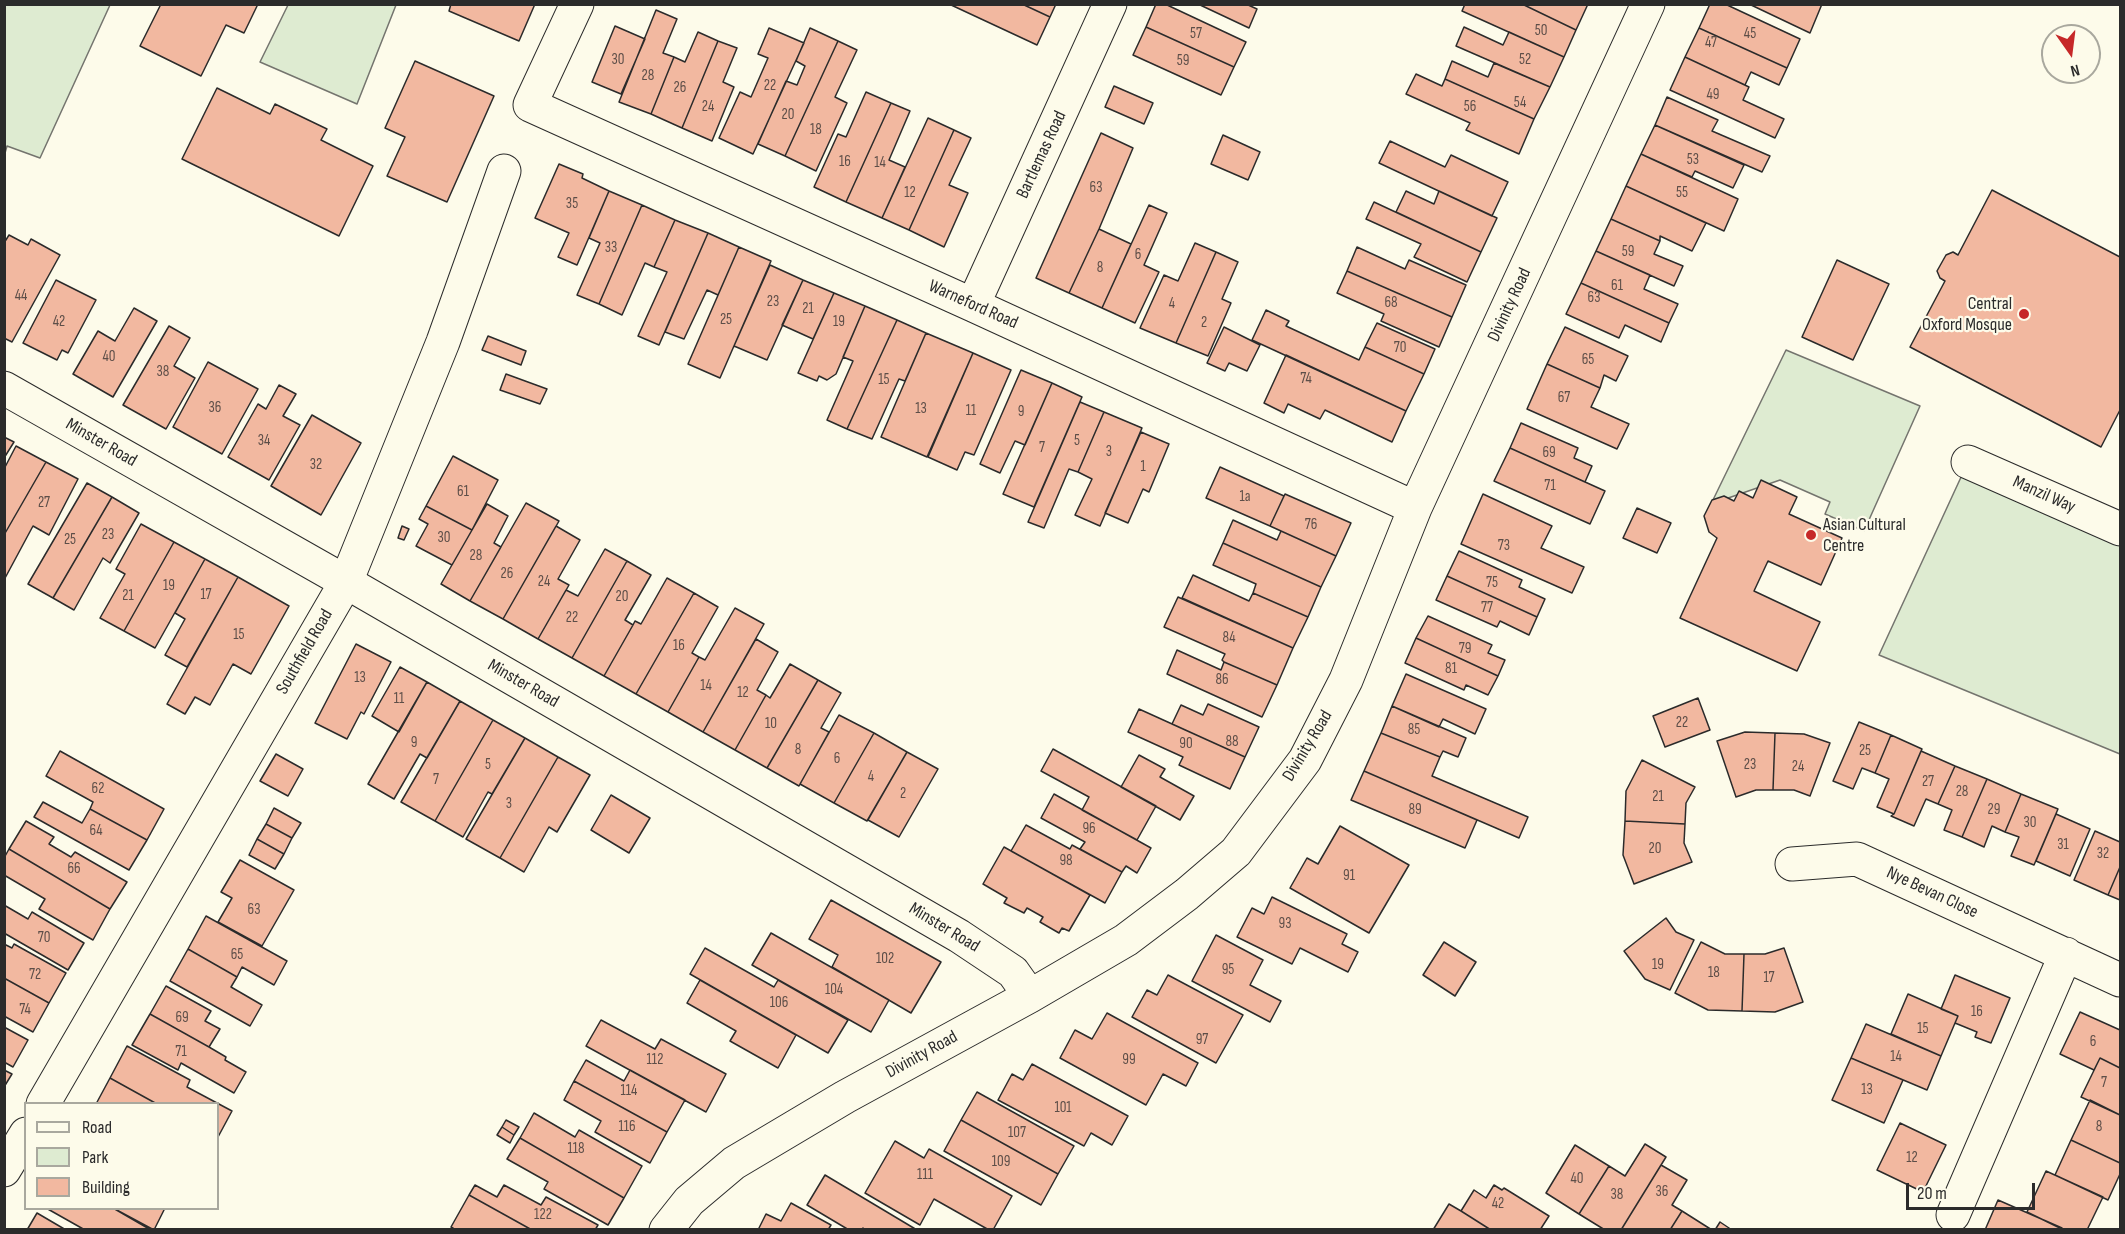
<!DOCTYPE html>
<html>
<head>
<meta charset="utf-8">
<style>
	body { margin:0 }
	#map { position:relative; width:2125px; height:1234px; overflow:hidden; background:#fdfbea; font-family:"Sofia Sans Condensed",sans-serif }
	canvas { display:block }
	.frame { position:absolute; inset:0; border:6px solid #2b2b2b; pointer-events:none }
	.legend { position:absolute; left:24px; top:1102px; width:195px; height:108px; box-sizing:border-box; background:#fdfbea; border:2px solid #a9a89e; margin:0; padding:8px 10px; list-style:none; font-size:18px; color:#2b2b2b }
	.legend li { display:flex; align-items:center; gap:12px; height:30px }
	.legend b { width:30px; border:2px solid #a9a89e }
	.north { position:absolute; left:2041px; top:24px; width:60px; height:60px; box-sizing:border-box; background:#fdfbea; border:2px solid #a9a89e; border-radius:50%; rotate:166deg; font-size:16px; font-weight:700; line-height:24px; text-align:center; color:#2b2b2b }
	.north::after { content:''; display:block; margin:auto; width:21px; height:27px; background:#c62828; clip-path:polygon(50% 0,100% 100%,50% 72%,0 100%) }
	.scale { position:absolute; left:1906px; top:1183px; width:129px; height:27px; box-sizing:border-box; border:3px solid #2b2b2b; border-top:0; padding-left:8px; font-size:18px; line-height:21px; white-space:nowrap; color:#2b2b2b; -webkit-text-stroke:4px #fdfbea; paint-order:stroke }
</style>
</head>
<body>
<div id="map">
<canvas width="2125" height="1234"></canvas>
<div class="frame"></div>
<ul class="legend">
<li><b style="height:8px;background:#fdfbea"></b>Road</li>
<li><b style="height:16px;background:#deebd1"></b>Park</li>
<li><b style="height:16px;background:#f2b8a0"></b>Building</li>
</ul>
<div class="north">N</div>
<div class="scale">20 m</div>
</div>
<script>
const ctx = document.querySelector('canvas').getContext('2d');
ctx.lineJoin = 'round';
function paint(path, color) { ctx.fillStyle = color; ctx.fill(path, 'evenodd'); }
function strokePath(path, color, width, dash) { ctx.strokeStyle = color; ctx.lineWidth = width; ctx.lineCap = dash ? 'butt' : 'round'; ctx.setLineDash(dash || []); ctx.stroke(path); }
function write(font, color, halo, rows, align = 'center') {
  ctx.font = font + ' "Sofia Sans Condensed",sans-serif'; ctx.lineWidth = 4.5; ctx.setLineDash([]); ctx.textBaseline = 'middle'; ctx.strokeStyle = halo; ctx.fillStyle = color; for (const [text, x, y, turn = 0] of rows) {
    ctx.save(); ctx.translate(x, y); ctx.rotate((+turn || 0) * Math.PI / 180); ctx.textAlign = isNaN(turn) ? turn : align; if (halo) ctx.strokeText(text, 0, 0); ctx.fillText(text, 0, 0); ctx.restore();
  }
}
const green = new Path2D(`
	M5,4L110,5L40,158L7,146L5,153Z
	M288,5H396L357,104L260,62Z
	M1786,350L1920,406L1864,531L1825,514L1830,502L1780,480L1711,504Z
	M1968,462L2120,529V754L1879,655Z`);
paint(green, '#deebd1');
strokePath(green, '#74746e', 1.5);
const building = new Path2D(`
	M161,4H258L244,33L226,25L201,76L140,46Z
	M451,4H535L519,41L449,11Z
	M949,4H1022L1050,17L1037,45Z
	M1022,4H1056L1050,17Z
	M1156,4H1165L1246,42L1234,67L1146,27Z
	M1198,4H1246L1257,9L1249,28Z
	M1465,4H1522L1576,30L1564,57L1462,11Z
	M1522,4H1588L1576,30Z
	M1710,4H1725L1800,39L1787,68L1699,28Z
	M1749,4H1822L1810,33Z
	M656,10L677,19L663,53L674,57L651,114L619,102Z
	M615,26L645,39L621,94L592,82Z
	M1146,27L1234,67L1221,95L1133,55Z
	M1464,27L1503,45L1509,32L1564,57L1550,87L1456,46Z
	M769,28L804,43L753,154L719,138L740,92L751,97L768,58L758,54Z
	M810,28L838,41L785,156L758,144L786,81L797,85L805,66L796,61Z
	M1699,28L1787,68L1779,85L1751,72L1745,85L1685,57Z
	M698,32L718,41L682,128L651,114L674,57L685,62Z
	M718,41L737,48L723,82L734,87L712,141L682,128Z
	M838,41L857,50L835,97L847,103L816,171L785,156Z
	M1685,57L1749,87L1743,100L1784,119L1775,138L1670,90Z
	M415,61L494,96L447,202L387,176L405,137L385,128Z
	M1452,61L1488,77L1494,63L1550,87L1534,119L1445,79Z
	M1416,74L1442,86L1445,79L1534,119L1519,154L1466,130L1470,123L1406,94Z
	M1114,86L1153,103L1144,124L1105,107Z
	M217,88L270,114L275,104L327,129L321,140L373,166L339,236L182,159Z
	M866,92L891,103L846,202L814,187L838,134L846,137Z
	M1667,97L1718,120L1712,131L1770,156L1762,172L1655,125Z
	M891,103L910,111L889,160L905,167L882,218L846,202Z
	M928,118L954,130L909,230L882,218Z
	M1655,125L1744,165L1733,188L1695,171L1692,177L1641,154Z
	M954,130L971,138L949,185L968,193L944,247L909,230Z
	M1101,133L1133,148L1099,229L1069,293L1036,278Z
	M1223,135L1260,152L1248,180L1211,164Z
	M1390,141L1445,167L1451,155L1508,182L1492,216L1379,163Z
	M1641,154L1738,199L1724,231L1626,186Z
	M559,164L583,174L582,178L609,191L577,265L558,257L569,233L535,218Z
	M1626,186L1706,223L1692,251L1660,236V241L1611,219Z
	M1992,190L2120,257V410L2101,447L1910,347L1945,281L1940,278L1937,271L1946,255L1953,252L1958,255Z
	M609,191L642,205L599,304L577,295L600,243L589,238Z
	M1406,191L1434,204L1439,191L1497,218L1481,252L1396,212Z
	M1374,202L1481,252L1467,282L1414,257L1421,244L1366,219Z
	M642,205L675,220L654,267L645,263L622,315L599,304Z
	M1149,205L1167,213L1144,265L1159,272L1135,323L1102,308Z
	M1611,219L1660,241L1654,254L1683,266L1674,286L1596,251Z
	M675,220L708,233L659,345L638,336L667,272L654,267Z
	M1099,229L1131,244L1102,308L1069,293Z
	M708,233L739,247L718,295L707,290L684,339L665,332Z
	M9,235L28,245L31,239L60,255L12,342L4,338V243Z
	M1195,243L1216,252L1176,343L1140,328L1164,275L1178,281Z
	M739,247L771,261L720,378L688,364Z
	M1357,247L1405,269L1409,260L1466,285L1452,317L1347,271Z
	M1596,251L1650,275L1644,289L1678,304L1669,323L1581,283Z
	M1216,252L1238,262L1222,299L1231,303L1208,356L1176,343Z
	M1837,260L1889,284L1853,360L1802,337Z
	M770,265L803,280L767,360L734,346Z
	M1347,271L1452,317L1439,347L1381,321L1384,314L1337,293Z
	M56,280L96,300L68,353L62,350L57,360L23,343Z
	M803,280L834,293L813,339L782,325Z
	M1581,283L1669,323L1661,342L1625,325L1619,338L1566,314Z
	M834,293L865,306L836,374L827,380L819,376L817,381L798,373Z
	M865,306L897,320L847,429L827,420L853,361L843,357Z
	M134,308L157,321L113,397L73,374L98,331L115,341Z
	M1266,310L1289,321L1286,326L1359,360L1365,347L1424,374L1406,411L1252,340Z
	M897,320L926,333L905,381L899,379L872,439L847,429Z
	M1377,323L1435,349L1424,374L1365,347Z
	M169,326L190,338L174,366L195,378L166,429L123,405Z
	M1224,327L1260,345L1247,371L1229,363L1225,371L1207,363Z
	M1565,327L1628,356L1616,381L1604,375L1600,388L1547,364Z
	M926,333L973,353L927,457L881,437Z
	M488,336L526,351L521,365L482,350Z
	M973,353L1011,370L974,455L965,452L957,470L928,457Z
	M1286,355L1406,411L1392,442L1325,410L1320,419L1288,404L1284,413L1264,403Z
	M208,362L258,389L222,454L173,427Z
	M1547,364L1600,388L1591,407L1629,424L1617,449L1527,409Z
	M1021,370L1052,383L1025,445L1015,441L1000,473L980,464Z
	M506,374L547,389L540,404L500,390Z
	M1052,383L1082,397L1034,507L1003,494Z
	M279,385L296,394L283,416L300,425L269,480L228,457L258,404L266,409Z
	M1080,402L1104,412L1078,472L1069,469L1044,528L1028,522Z
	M1104,412L1142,428L1100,526L1075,515L1092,479L1078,472Z
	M312,415L361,443L321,515L271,486Z
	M1521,423L1578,448L1574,458L1592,466L1585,482L1510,448Z
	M1141,432L1169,444L1149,492L1143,489L1128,523L1105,513Z
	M4,437L14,442L4,458Z
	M16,446L46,462L4,535V469Z
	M1510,448L1605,491L1590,524L1494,481Z
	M453,456L498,480L472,530L426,506Z
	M46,462L78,479L49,535L33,526L4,580V535Z
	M1220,467L1284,496L1270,526L1206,498Z
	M1761,480L1797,497L1789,514L1842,538L1821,585L1768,561L1754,591L1820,622L1797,671L1680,618L1717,538L1709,532L1704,516L1712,500L1724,496L1734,501L1739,491L1753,498Z
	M87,483L112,497L53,598L28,584Z
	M1285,494L1351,523L1336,556L1270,526Z
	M1483,494L1552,526L1541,548L1584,567L1572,593L1461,544Z
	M112,497L139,513L110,563L103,558L74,610L53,598Z
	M526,503L559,521L503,619L470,601Z
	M487,504L508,516L494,543L501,547L470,601L441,584Z
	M426,506L472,530L452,565L416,546L428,524L419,519Z
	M1637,508L1671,523L1657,553L1623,538Z
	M1233,520L1277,540L1281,531L1336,556L1321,587L1223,543Z
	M141,524L174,542L124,631L100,618L125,574L116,569Z
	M402,526L409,529L404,540L398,538Z
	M556,526L580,540L558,579L569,585L538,639L503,619Z
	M174,542L205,559L155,648L124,631Z
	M1223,543L1321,587L1308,617L1253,593L1256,584L1213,565Z
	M605,549L627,561L572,658L538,639L566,590L578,596Z
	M1459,551L1522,580L1519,587L1545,599L1537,617L1447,576Z
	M205,559L238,577L187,667L165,655L185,619L175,613Z
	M627,561L651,575L625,620L633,625L604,676L572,658Z
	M1193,575L1249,601L1253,593L1308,617L1293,648L1182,598Z
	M1447,576L1537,617L1529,635L1500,621L1497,627L1436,600Z
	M238,577L289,606L251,674L233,664L210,705L195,697L185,714L167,704Z
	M667,578L694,593L636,694L604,676L633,625L635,621L641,624Z
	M694,593L718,607L692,653L699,657L668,712L636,694Z
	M1178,597L1293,648L1277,685L1224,662L1222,660L1225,654L1164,627Z
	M735,608L764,624L703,732L668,712L699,657L705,660Z
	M1428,616L1492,645L1488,653L1505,660L1498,676L1416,638Z
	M1416,638L1498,676L1488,695L1466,685L1464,690L1405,663Z
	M756,639L778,652L757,690L766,695L735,750L703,732Z
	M356,644L391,662L364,714L361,712L347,739L315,723Z
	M1177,650L1221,670L1224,662L1277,685L1262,717L1167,674Z
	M790,664L818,680L767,768L735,750L766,695L770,698Z
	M400,667L427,682L399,732L372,716Z
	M1406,674L1486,709L1475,734L1443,719L1439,727L1392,706Z
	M818,680L841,693L821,728L829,732L799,786L767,768Z
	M427,682L460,701L427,758L420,754L394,799L368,784Z
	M1698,698L1710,730L1665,747L1653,716Z
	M460,701L493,720L435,821L401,802Z
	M1208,704L1259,727L1245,757L1172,724L1181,705L1203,715Z
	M1392,706L1466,738L1458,757L1443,751L1440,757L1381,733Z
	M1139,709L1245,757L1230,789L1179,765L1183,757L1128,732Z
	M839,715L874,733L834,803L800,784Z
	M493,720L525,738L492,794L488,792L463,837L435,821Z
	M1859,722L1891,735L1875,773L1862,768L1853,789L1833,781Z
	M1745,732L1775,733L1773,790H1756L1736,797L1717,741Z
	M874,733L907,752L867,821L834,803Z
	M1381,733L1440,757L1432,776L1528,817L1519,838L1364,771Z
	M1775,733L1804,734L1830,743L1810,796L1794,790H1773Z
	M1891,735L1922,749L1894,814L1877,807L1889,779L1875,773Z
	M525,738L558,757L500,858L466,839Z
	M1053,749L1156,806L1137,840L1082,810L1089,797L1041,771Z
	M60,751L164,809L147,840L90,809L93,802L46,776Z
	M1921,751L1955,766L1938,804L1926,799L1914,826L1891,816L1894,814Z
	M907,752L938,769L899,837L868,820Z
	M276,754L303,769L288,796L260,781Z
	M1139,755L1165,769L1160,777L1194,796L1180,820L1121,787Z
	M558,757L590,775L557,832L549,827L524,872L500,858Z
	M1642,760L1695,787L1686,803L1685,824L1625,821L1626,791Z
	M1955,766L1987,779L1962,837L1944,830L1952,810L1938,804Z
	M1364,771L1477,820L1465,848L1351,800Z
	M1987,779L2021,794L2005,832L1992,826L1984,847L1962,837Z
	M1054,794L1151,848L1137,873L1126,866L1122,872L1080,849L1085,842L1041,818Z
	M2021,794L2058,809L2034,865L2011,856L2019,837L2005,832Z
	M611,795L650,818L629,853L591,830Z
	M43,802L82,823L90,809L147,840L129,870L34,817Z
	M274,808L301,823L292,838L266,824Z
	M2056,814L2090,829L2070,876L2036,861Z
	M26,821L54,837L49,844L71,857L75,852L127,882L110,909L9,849Z
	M1625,821L1685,824L1684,843L1692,862L1634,884L1623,855Z
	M266,824L292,838L284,854L257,839Z
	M1026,825L1070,849L1072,845L1122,872L1105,903L1011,851Z
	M1340,826L1409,865L1369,933L1290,888L1307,858L1318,864Z
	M2095,831L2120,842V867L2108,895L2074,880Z
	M257,839L284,854L275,869L249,855Z
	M1004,847L1090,895L1069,931L1062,928L1059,933L1040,922L1043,917L1027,908L1024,913L1004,903L1007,898L983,884Z
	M9,849L110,909L93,940L39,909L45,899L4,875V858Z
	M240,860L294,890L262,946L218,922L232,898L221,892Z
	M2120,867V900L2108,895Z
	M1272,897L1347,934L1342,944L1358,952L1348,972L1300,948L1292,964L1237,937L1252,908L1264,914Z
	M831,900L941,962L911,1013L832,967L838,955L809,939Z
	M4,905L28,919L32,912L84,943L68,970L4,933Z
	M206,916L287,961L274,985L242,967L237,977L188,949Z
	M1666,918L1676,932L1694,940L1670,990L1645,979L1624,951Z
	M771,933L889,1000L871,1032L752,965Z
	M1216,935L1263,960L1250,985L1281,1001L1270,1022L1192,981Z
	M1444,942L1476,962L1455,996L1423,975Z
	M1701,942L1725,954H1744L1742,1011L1708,1010L1675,993Z
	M4,944L12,948L14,944L66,973L49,1003L4,978Z
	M705,948L774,987L778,980L848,1020L828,1053L690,974Z
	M1784,948L1803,1002L1775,1012L1742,1011L1744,954H1765Z
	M188,949L237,977L231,987L262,1005L250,1026L170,981Z
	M1168,975L1243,1015L1216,1063L1132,1017L1147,990L1157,995Z
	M1955,975L2010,998L1991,1043L1975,1037L1977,1032L1955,1023L1958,1016L1941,1009Z
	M4,978L49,1003L33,1032L4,1016Z
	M700,980L796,1035L778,1068L730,1041L736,1031L687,1003Z
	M166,986L211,1011L205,1021L220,1029L209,1047L150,1014Z
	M1908,994L1958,1016L1941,1056L1891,1034Z
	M2080,1012L2120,1030V1068L2100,1058L2094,1070L2060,1054Z
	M1107,1013L1198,1063L1186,1086L1163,1074L1146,1105L1060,1058L1075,1030L1092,1039Z
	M150,1014L209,1047L226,1057L225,1060L246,1072L234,1093L181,1063L178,1070L132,1045Z
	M601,1020L655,1049L661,1039L726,1074L706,1112L586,1046Z
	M1866,1024L1941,1056L1927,1090L1851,1058Z
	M4,1027L28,1040L13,1067L4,1062Z
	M127,1046L190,1080L187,1087L232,1111L218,1137V1104H157L110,1078Z
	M1851,1058L1903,1080L1884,1123L1832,1100Z
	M2100,1058L2120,1068V1115L2081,1097Z
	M586,1060L624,1081L630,1070L685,1100L667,1132L574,1081Z
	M1032,1064L1128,1116L1112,1145L1091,1133L1084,1146L998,1100L1012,1074L1023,1080Z
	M4,1070L12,1074L4,1087Z
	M110,1078L157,1104H96Z
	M574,1081L667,1132L650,1163L595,1132L601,1121L564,1100Z
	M977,1092L1074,1146L1058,1174L961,1120Z
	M2090,1100L2120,1115V1163L2071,1140Z
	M534,1113L575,1137L579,1130L642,1166L624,1198L520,1138Z
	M506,1120L519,1127L514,1135L502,1127Z
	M961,1120L1058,1174L1041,1205L944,1151Z
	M1900,1123L1946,1145L1923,1192L1877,1170Z
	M502,1127L514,1135L510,1143L497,1135Z
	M520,1138L624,1198L608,1225L544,1189L548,1182L507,1159Z
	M2071,1140L2120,1163V1174L2108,1200L2055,1175Z
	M895,1141L924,1158L929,1149L1012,1196L993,1230H989L934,1199L920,1225L865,1193Z
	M1645,1144L1666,1157L1621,1230H1605L1579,1214L1609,1166L1625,1176Z
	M1575,1145L1609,1166L1579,1214L1546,1193Z
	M1661,1165L1687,1180L1672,1205L1682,1211L1670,1230H1621Z
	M2046,1171L2103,1197L2087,1230H2064L2027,1212Z
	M825,1175L917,1230H865L863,1228L861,1230H849L807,1205Z
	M475,1185L497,1197L504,1185L541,1205L546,1197L598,1225L595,1230H532L469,1195Z
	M1494,1185L1502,1190L1504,1188L1549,1216L1540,1230H1491L1461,1211L1474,1190L1486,1198Z
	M469,1195L532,1230H456L451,1227Z
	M1998,1200L2062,1228L2061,1230H1985Z
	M791,1203L831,1225L828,1230H758L766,1214L781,1221Z
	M1449,1204L1461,1211L1491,1230H1433Z
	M46,1208H113L151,1230H85Z
	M113,1208H165L154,1230Z
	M1682,1211L1712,1230H1670Z
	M37,1213L66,1230H27Z
	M1720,1222L1732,1230H1715Z`);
paint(building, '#f2b8a0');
strokePath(building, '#2b2b2b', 1.5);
const minor = new Path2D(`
	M577,4L530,105L973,305L1415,508
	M973,305L1110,4
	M4,388L346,582L959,936L1013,972L1030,996
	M1968,462L2120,529
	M1792,864L1857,859L2120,980
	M43,1104L346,582L443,342L504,171
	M4,1170L26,1134
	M1953,1215L2066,954
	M666,1230L689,1201L734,1163L845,1097L1030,996L1126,940L1187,894L1236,852L1305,760L1346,680L1415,508L1648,4`);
strokePath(minor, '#2b2b2b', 35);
strokePath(minor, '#fdfbea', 33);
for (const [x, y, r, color] of [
	[2024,314,6,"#c62828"],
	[1811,535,6,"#c62828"]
]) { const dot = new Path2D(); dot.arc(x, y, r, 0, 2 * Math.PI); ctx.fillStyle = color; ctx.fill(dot); strokePath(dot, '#fdfbea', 2); }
write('15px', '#5d4e48', null, [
	["50",1541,31],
	["57",1196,34],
	["45",1750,34],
	["47",1711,43],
	["30",618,60],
	["52",1525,60],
	["59",1183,61],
	["28",648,76],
	["22",770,86],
	["26",680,88],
	["49",1713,95],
	["54",1520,103],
	["24",708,107],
	["56",1470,107],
	["20",788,115],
	["18",816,130],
	["53",1693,160],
	["16",845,162],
	["14",880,163],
	["63",1096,188],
	["12",910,193],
	["55",1682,193],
	["35",572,204],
	["33",611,248],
	["59",1628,252],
	["6",1138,255],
	["8",1100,268],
	["61",1617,286],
	["44",21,296],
	["63",1594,298],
	["23",773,302],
	["68",1391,303],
	["4",1172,304],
	["21",808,309],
	["25",726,320],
	["42",59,322],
	["19",839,322],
	["2",1204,323],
	["70",1400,348],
	["40",109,357],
	["65",1588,360],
	["38",163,372],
	["74",1306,379],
	["15",884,380],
	["67",1564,398],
	["36",215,408],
	["13",921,409],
	["11",971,411],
	["9",1021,412],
	["34",264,441],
	["5",1077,441],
	["7",1042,448],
	["3",1109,452],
	["69",1549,453],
	["32",316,465],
	["1",1143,467],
	["71",1550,486],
	["61",463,492],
	["1a",1245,497],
	["27",44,503],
	["76",1311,525],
	["23",108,535],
	["30",444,538],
	["25",70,540],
	["73",1504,546],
	["28",476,556],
	["26",507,574],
	["24",544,582],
	["75",1492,583],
	["19",169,586],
	["17",206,595],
	["21",128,596],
	["20",622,597],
	["77",1487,608],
	["22",572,618],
	["15",239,635],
	["84",1229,638],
	["16",679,646],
	["79",1465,649],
	["81",1451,669],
	["13",360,678],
	["86",1222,680],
	["14",706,686],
	["12",743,693],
	["11",399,699],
	["22",1682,723],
	["10",771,724],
	["85",1414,730],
	["88",1232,742],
	["9",414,743],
	["90",1186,744],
	["8",798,750],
	["25",1865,751],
	["6",837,759],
	["5",488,765],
	["23",1750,765],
	["24",1798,767],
	["4",871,777],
	["7",436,780],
	["27",1928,782],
	["62",98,789],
	["28",1962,792],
	["2",903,794],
	["21",1658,797],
	["3",509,804],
	["89",1415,810],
	["29",1994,810],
	["30",2030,823],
	["96",1089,829],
	["64",96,831],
	["31",2063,845],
	["20",1655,849],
	["32",2103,854],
	["98",1066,861],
	["66",74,869],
	["91",1349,876],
	["63",254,910],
	["93",1285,924],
	["70",44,938],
	["65",237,955],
	["102",885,959],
	["19",1658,965],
	["95",1228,970],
	["18",1714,973],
	["72",35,975],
	["17",1769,978],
	["104",834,990],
	["106",779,1003],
	["74",25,1010],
	["16",1977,1012],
	["69",182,1018],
	["15",1923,1029],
	["97",1202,1040],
	["6",2093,1042],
	["71",181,1052],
	["14",1896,1057],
	["112",655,1060],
	["99",1129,1060],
	["7",2104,1083],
	["13",1867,1090],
	["114",629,1091],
	["101",1063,1108],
	["116",627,1127],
	["8",2099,1127],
	["107",1017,1133],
	["118",576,1149],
	["12",1912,1158],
	["109",1001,1162],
	["111",925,1175],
	["40",1577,1179],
	["36",1662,1192],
	["38",1617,1195],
	["42",1498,1204],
	["122",543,1215]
]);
write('18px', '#2b2b2b', '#fdfbea', [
	["Bartlemas Road",1042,155,-65],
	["Warneford Road",973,305,24],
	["Divinity Road",1510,305,-65],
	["Minster Road",101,443,30],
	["Manzil Way",2044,495,24],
	["Southfield Road",305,652,-60],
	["Minster Road",523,684,30],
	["Divinity Road",1308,746,-59],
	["Nye Bevan Close",1932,893,25],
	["Minster Road",944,928,31],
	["Divinity Road",922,1055,-29]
]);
write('18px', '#2b2b2b', '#fdfbea', [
	["Central",2012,304],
	["Oxford Mosque",2012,325],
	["Asian Cultural",1823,525,"left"],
	["Centre",1823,546,"left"]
], 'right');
</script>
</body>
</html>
